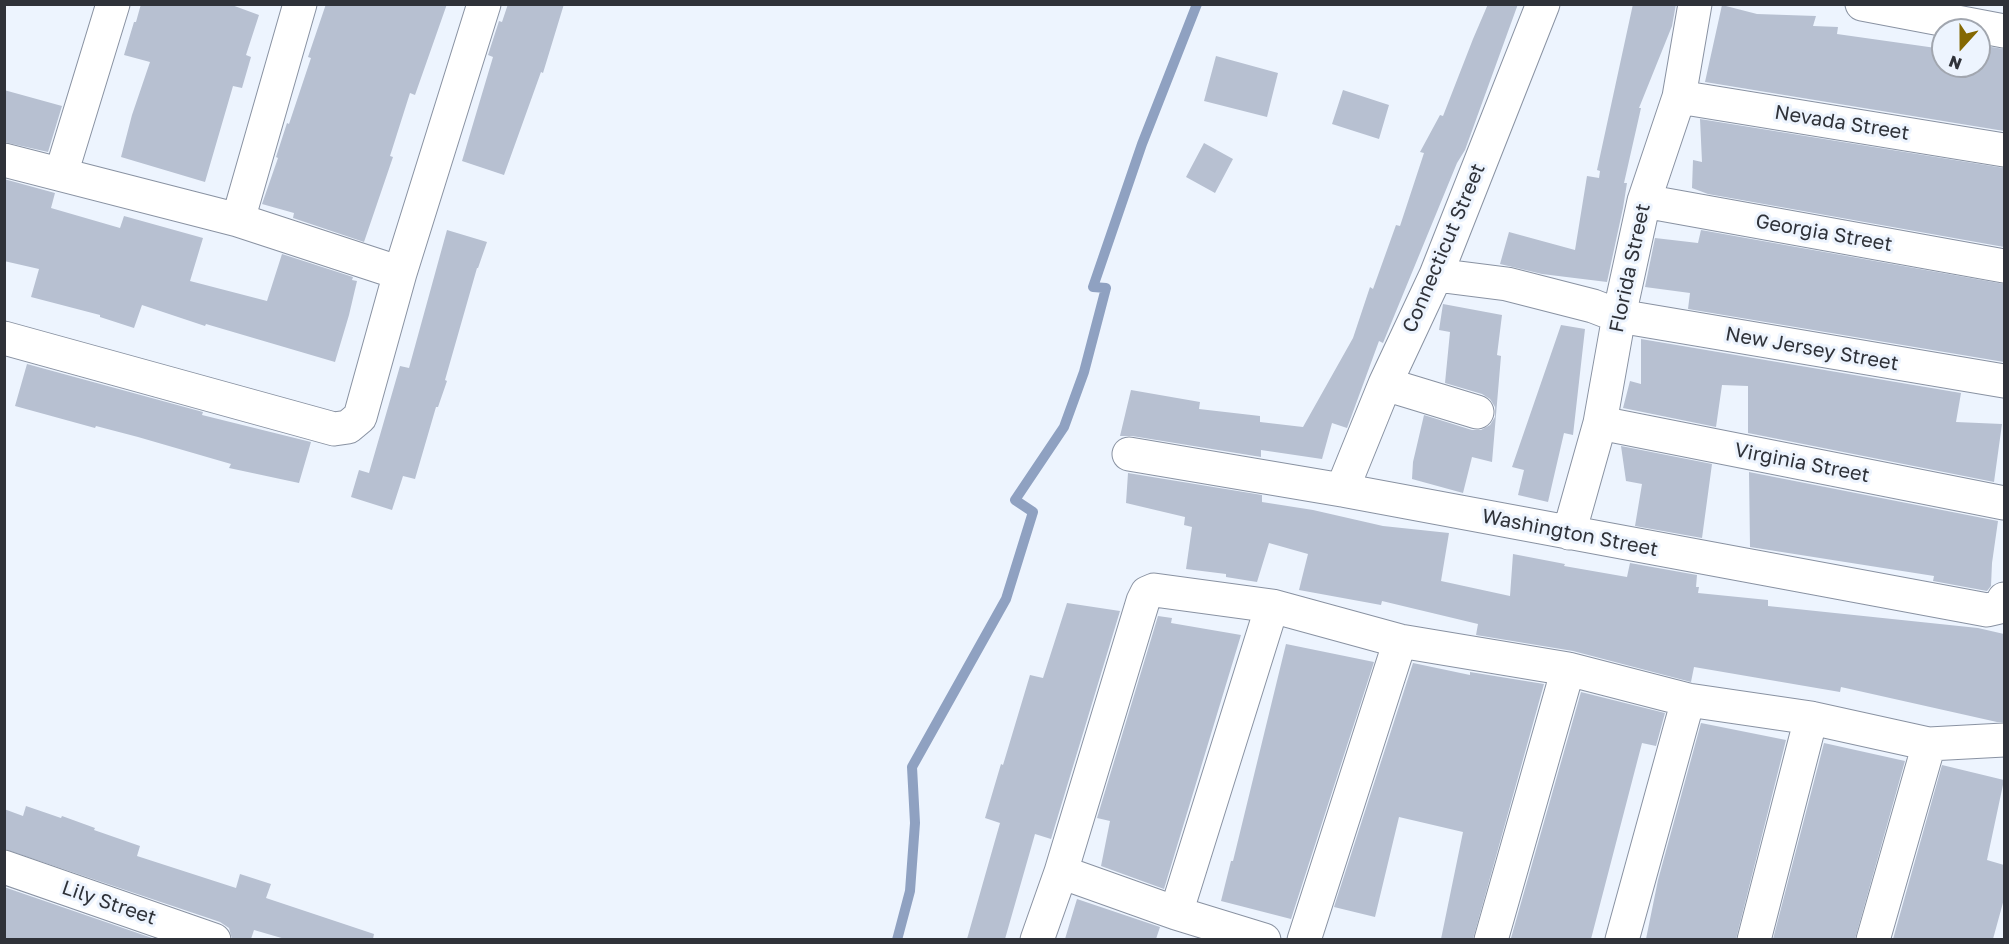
<!DOCTYPE html>
<html>
<head>
<meta charset="utf-8">
<style>
	body { margin:0 }
	#map { position:relative; width:2009px; height:944px; overflow:hidden; background:#edf4fe; font-family:"Golos Text",sans-serif }
	canvas { display:block }
	.frame { position:absolute; inset:0; border:6px solid #2f3239; pointer-events:none }
	.north { position:absolute; left:1931px; top:18px; width:60px; height:60px; box-sizing:border-box; background:#edf4fe; border:2px solid #a1a6af; border-radius:50%; rotate:201deg; font-size:16px; font-weight:700; line-height:24px; text-align:center; color:#2f3239 }
	.north::after { content:''; display:block; margin:auto; width:21px; height:27px; background:#846802; clip-path:polygon(50% 0,100% 100%,50% 72%,0 100%) }
</style>
</head>
<body>
<div id="map">
<canvas width="2009" height="944"></canvas>
<div class="frame"></div>
<div class="north">N</div>
</div>
<script>
const ctx = document.querySelector('canvas').getContext('2d');
ctx.lineJoin = 'round';
function strokePath(path, color, width, dash) { ctx.strokeStyle = color; ctx.lineWidth = width; ctx.lineCap = dash ? 'butt' : 'round'; ctx.setLineDash(dash || []); ctx.stroke(path); }
function paint(path, color) { ctx.fillStyle = color; ctx.fill(path, 'evenodd'); }
function write(font, color, halo, rows, align = 'center') {
  ctx.font = font + ' "Golos Text",sans-serif'; ctx.lineWidth = 6; ctx.setLineDash([]); ctx.textBaseline = 'middle'; ctx.strokeStyle = halo; ctx.fillStyle = color; for (const [text, x, y, turn = 0] of rows) {
    ctx.save(); ctx.translate(x, y); ctx.rotate((+turn || 0) * Math.PI / 180); ctx.textAlign = isNaN(turn) ? turn : align; if (halo) ctx.strokeText(text, 0, 0); ctx.fillText(text, 0, 0); ctx.restore();
  }
}
strokePath(new Path2D(`
	M897,940L910,891L915,823L912,767L1006,599L1033,512L1015,500L1064,427L1084,372L1106,288L1093,287L1142,144L1197,4`), '#8fa1c1', 10);
paint(new Path2D(`
	M141,4H229L259,15L246,55L251,57L242,88L233,86L205,182L121,157L132,115L150,62L124,55L134,22H136Z
	M326,4H447L415,95L410,93L390,156L393,157L364,242L293,218L294,213L262,204L278,158L276,157L287,123L289,124L311,58L308,57Z
	M508,4H564L543,73L541,72L504,175L462,161L493,57L488,55L499,21L502,22Z
	M1488,4H1518L1465,150L1457,163L1383,343L1379,341L1350,420L1347,428L1332,423L1322,459L1261,450V457L1132,436H1120L1131,390L1200,402L1199,409L1260,416V422L1303,427L1353,338L1370,287L1373,289L1396,225L1400,226L1424,153L1420,152L1440,115L1443,116L1473,39Z
	M1633,4H1676L1672,26L1639,108H1641L1624,183H1627L1623,208L1607,282L1542,274L1500,264L1509,232L1575,250L1587,176L1599,178L1600,171L1597,170Z
	M1722,5L1757,14L1816,16L1813,26L1838,27L1837,34L1943,49V66H1979V45L2004,49V131L1705,82Z
	M1216,56L1278,73L1267,117L1204,101Z
	M4,90L62,106L48,152L4,142Z
	M1343,90L1389,105L1379,139L1332,124Z
	M1700,119L2004,168V247L1708,194L1692,188L1693,160L1702,162Z
	M1204,143L1233,159L1215,193L1186,177Z
	M4,179L55,193L51,208L120,228L124,216L203,238L190,281L267,301L282,254L353,277L352,280L357,281L349,315L335,362L206,324L205,326L142,305L134,328L100,317V315L31,297L39,269L4,261Z
	M447,230L487,242L478,268H477L445,380L447,381L438,407H436L415,479L403,476L392,510L351,497L359,470L369,473L400,366L409,368Z
	M1701,230L2004,284V362L1688,309L1690,293L1645,287L1655,238L1698,243Z
	M1443,304L1502,315L1497,355L1501,356L1492,462L1472,457L1463,493L1412,479L1413,462L1424,415L1472,430H1481L1490,425L1495,417V407L1490,399L1482,394L1445,383L1450,332L1439,330Z
	M1561,325L1585,329L1573,435L1564,433L1548,502L1518,495L1524,470L1512,467Z
	M1641,339L1961,393L1956,422L2002,424L1994,482L1748,433V386L1722,385L1716,427L1623,408L1630,381L1641,384Z
	M27,364L203,412L202,415L311,442L299,483L229,468L231,464L138,437L96,426L95,428L15,406Z
	M1621,446L1712,464L1702,538L1635,526L1642,484L1626,481Z
	M1749,472L1998,521L1992,563L1991,586L1987,591L1933,581L1934,576L1750,547Z
	M1128,473L1262,495V502L1313,510L1383,526L1449,533L1441,581L1510,596L1513,554L1565,564L1564,566L1627,577L1630,563L1697,575L1696,587H1699L1698,593L1768,600V606L1978,628L2004,634V722H1997L1841,687L1840,692L1694,667L1691,682L1573,651L1476,635L1478,624L1382,601L1381,605L1299,590L1308,554L1269,543L1257,582L1226,577V574L1186,569L1192,527L1184,525L1185,517L1126,503Z
	M1067,603L1120,611L1051,839L1035,834L1005,939H967L1000,823L985,818L1001,764L1003,765L1030,675L1043,678Z
	M1158,616L1172,618L1171,623L1241,635L1164,889L1101,866L1110,821L1097,818Z
	M1286,644L1374,662L1291,919L1221,901L1231,861H1233Z
	M1413,663L1470,675V672L1544,684L1473,939H1441L1463,832L1399,817L1375,917L1334,907Z
	M1581,692L1665,713L1656,746L1642,743L1591,939H1515L1511,938Z
	M1701,723L1786,740L1736,939H1646L1658,880Z
	M1824,743L1905,761L1855,939H1773Z
	M1942,765L2004,780L1987,860L2004,865V899L1993,939H1893Z
	M26,806L61,818L62,816L95,828L94,830L140,846L137,856L236,888L240,874L271,884L266,898L374,934L373,939H285L254,930L251,939H232L229,928L220,922L4,849V809L23,816Z
	M4,887L155,939H4Z
	M1077,899L1160,927L1156,939H1065Z`), '#b7c0d1');
const minor = new Path2D(`
	M1862,4L2004,31
	M1679,97L2004,150
	M4,160L238,220L400,273
	M61,174L113,4
	M1644,201L2004,266
	M238,220L300,4
	M1436,275L1507,284L1593,306L1619,316L2004,381
	M4,338L334,429L348,427L360,417L400,273L484,4
	M1385,384L1477,412
	M1600,423L2004,503
	M1129,454L1342,490L1987,610L2000,607L2004,599
	M1342,490L1385,384L1436,275L1543,4
	M1569,533L1600,423L1619,316L1644,201L1679,97L1695,4
	M4,867L214,940
	M1061,872L1176,913L1264,940
	M1176,913L1272,606
	M1037,940L1061,872L1143,601L1147,593L1154,590L1272,606L1400,641L1568,669L1688,700L1811,718L1929,744L2004,740
	M1304,940L1400,641
	M1491,940L1568,669
	M1622,940L1688,700
	M1754,940L1811,718
	M1873,940L1929,744`);
strokePath(minor, '#8992a2', 35);
strokePath(minor, '#fff', 33);
write('20px', '#2f3239', '#edf4fe', [
	["Nevada Street",1842,123,9],
	["Georgia Street",1824,233,10],
	["Connecticut Street",1444,248,-67],
	["Florida Street",1630,268,-78],
	["New Jersey Street",1812,349,10],
	["Virginia Street",1802,463,11],
	["Washington Street",1570,533,11],
	["Lily Street",109,903,19]
]);
</script>
</body>
</html>
